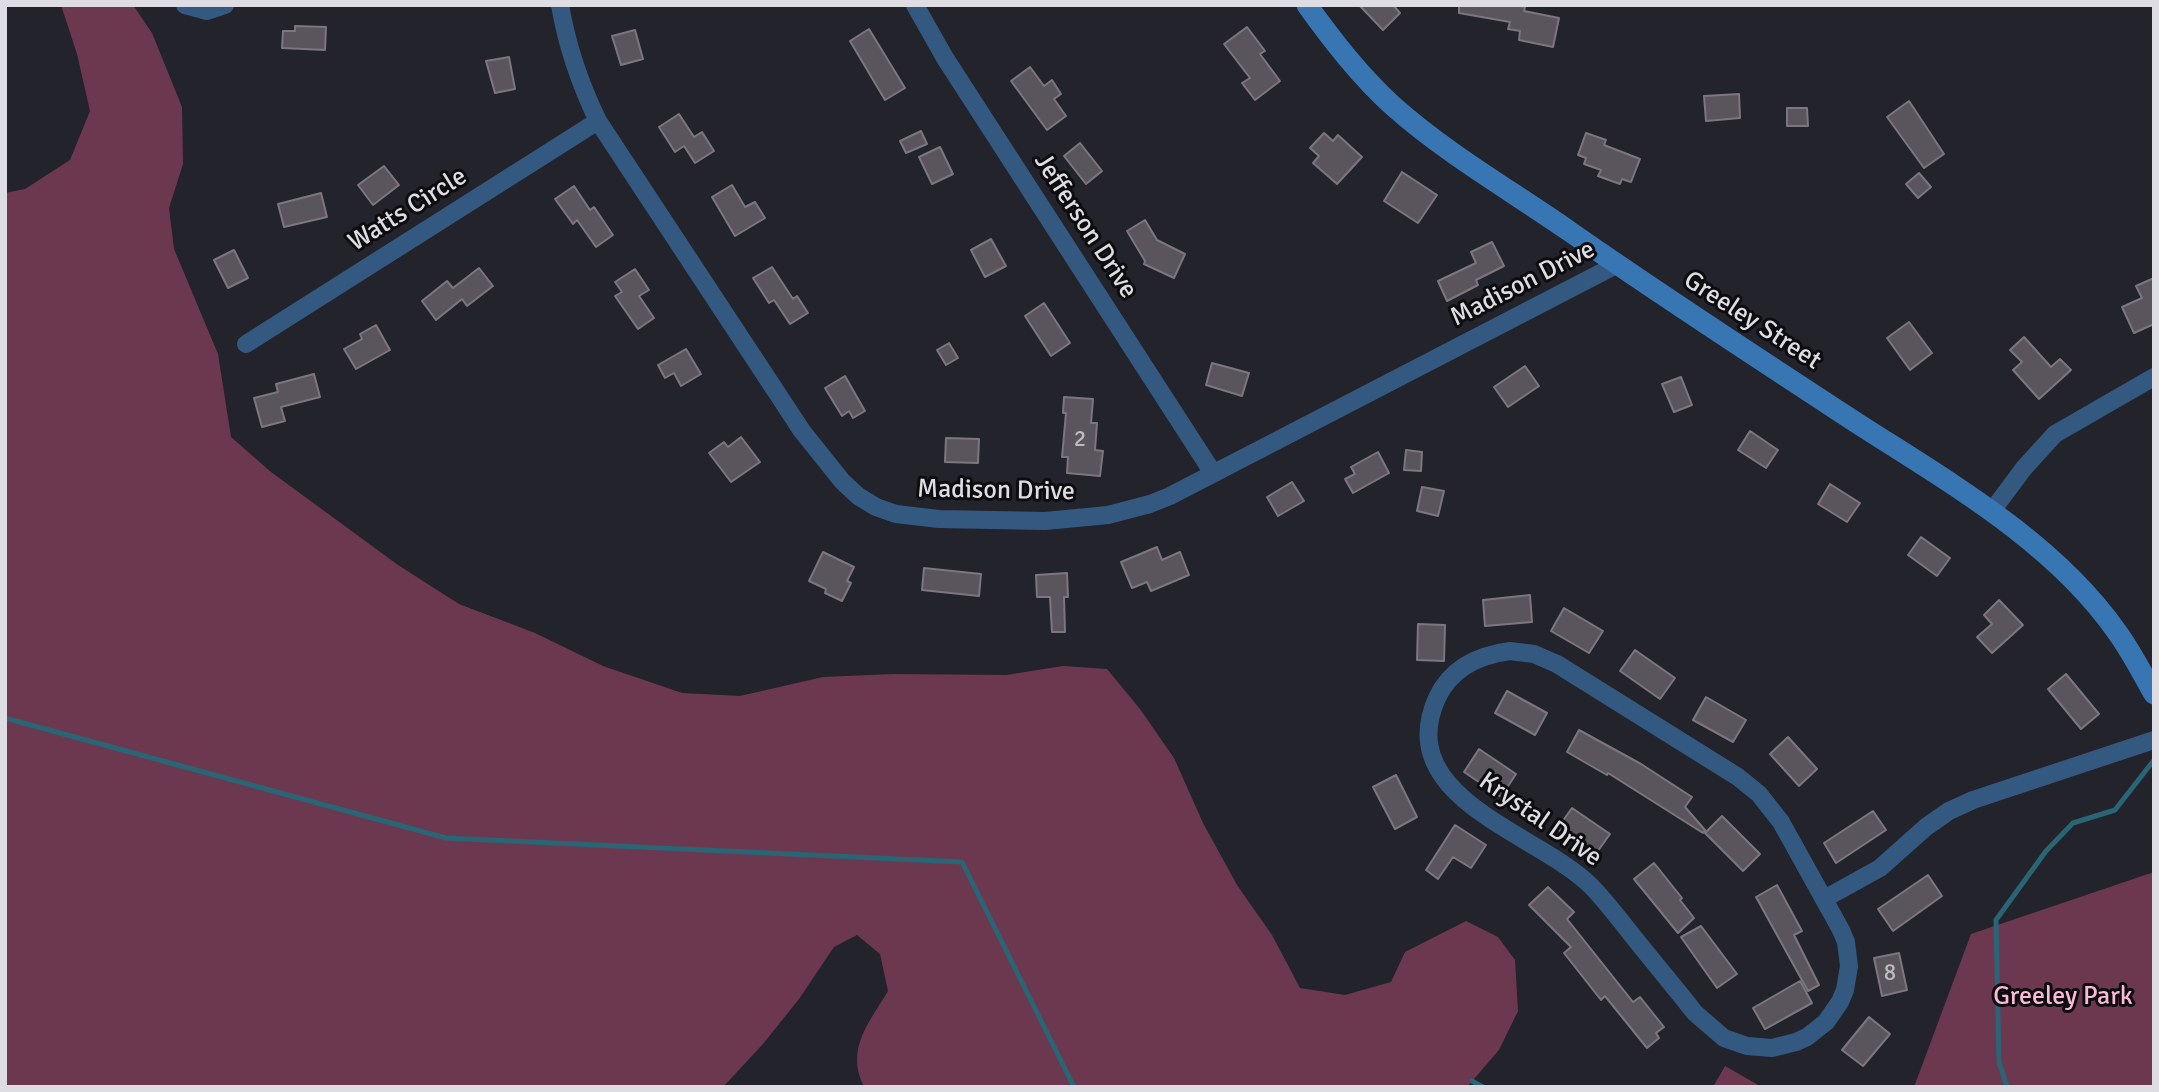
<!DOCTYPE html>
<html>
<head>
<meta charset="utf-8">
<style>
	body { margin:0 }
	#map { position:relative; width:2159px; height:1092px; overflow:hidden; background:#23232b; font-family:Signika,sans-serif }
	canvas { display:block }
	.frame { position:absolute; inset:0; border:7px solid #dddde3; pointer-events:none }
</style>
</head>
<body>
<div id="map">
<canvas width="2159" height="1092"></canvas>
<div class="frame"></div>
</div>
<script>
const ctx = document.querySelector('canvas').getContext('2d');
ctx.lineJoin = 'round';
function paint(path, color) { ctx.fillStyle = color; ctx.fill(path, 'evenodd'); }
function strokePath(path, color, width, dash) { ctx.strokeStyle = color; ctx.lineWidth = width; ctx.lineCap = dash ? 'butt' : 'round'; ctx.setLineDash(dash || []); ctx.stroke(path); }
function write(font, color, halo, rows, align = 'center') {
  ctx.font = font + ' Signika,sans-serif'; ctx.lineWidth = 6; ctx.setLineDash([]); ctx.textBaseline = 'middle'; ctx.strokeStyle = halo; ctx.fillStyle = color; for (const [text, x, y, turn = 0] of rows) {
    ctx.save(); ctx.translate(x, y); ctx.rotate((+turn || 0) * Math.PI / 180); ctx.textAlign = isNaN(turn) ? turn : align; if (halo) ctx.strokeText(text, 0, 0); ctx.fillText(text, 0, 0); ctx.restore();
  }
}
paint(new Path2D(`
	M61,5H133L152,33L182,107L183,164L169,208L174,249L218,354L231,437L271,472L398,565L459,604L535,633L603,666L682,693L740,696L823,677L893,674L1006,675L1063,666L1107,669L1140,709L1174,758L1203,823L1237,885L1272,935L1300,988L1345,995L1391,982L1405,952L1466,921L1498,937L1515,960L1518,1011L1499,1050L1467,1087H864C845,1049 869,1023 888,991L880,954L857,935L834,947L799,999L763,1044L723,1087H5V193L25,189L70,160L90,111L77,54Z
	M2154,872V1087H1914L1971,934Z
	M1725,1066L1760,1086V1087H1713Z`), '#6c384f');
strokePath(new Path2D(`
	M5,718L446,838L962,862L1074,1087
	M1472,1081L1483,1087
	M2007,1087L1999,1062L1996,920L2046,851L2073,823L2115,810L2154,760`), '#296574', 5);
const building = new Path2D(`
	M1359,5H1393L1400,13L1383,30Z
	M1459,5H1514L1525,7L1524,11L1559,18L1553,47L1519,40L1520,31L1508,29L1510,22L1459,13Z
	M295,26L326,27L325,50L282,48L283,31H295Z
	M1247,27L1265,51L1260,54L1280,81L1255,100L1242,83L1250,78L1224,44Z
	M869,29L905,88L885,100L850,41Z
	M635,30L643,59L621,65L612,36Z
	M509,57L515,89L495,93L486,61Z
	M1030,67L1044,86L1052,80L1061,94L1054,99L1066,116L1047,130L1011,81Z
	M1739,94L1740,118L1706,121L1704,96Z
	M1909,101L1944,154L1924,168L1887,117Z
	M1787,108H1807L1808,126H1787Z
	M679,114L694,137L702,132L714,151L695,163L684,146L675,152L659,127Z
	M921,131L927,144L906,153L900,141Z
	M1324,133L1333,141L1338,135L1362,157L1337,184L1313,163L1319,156L1310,148Z
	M1586,133L1606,140L1604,145L1640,159L1631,182L1622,179L1620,184L1598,176L1601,170L1584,164L1586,158L1578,155Z
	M1080,143L1102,171L1086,184L1064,156Z
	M940,147L953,174L932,184L919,157Z
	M384,166L399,185L373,205L358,185Z
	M1402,172L1437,195L1418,223L1384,201Z
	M1919,173L1931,187L1918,198L1906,184Z
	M732,185L745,207L755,202L765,218L735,236L712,197Z
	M574,186L590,210L594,207L613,235L596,247L577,220L573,224L555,199Z
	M321,193L327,217L284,227L278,204Z
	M1145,220L1157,240L1185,254L1174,278L1144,264L1145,261L1127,231Z
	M991,239L1006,266L985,277L971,250Z
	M1492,242L1504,266L1476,280L1478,285L1447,301L1438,281L1476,263L1471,252Z
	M234,250L248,278L228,288L214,260Z
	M772,267L793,299L797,296L808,313L790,324L774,300L769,303L753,278Z
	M479,268L493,286L467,306L462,299L436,320L422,301L447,281L453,288Z
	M635,269L649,290L639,296L654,318L638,329L615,296L622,292L615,282Z
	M2154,278V324L2134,333L2122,307L2142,298L2136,286Z
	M1044,303L1070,343L1051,356L1025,316Z
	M1909,322L1932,353L1910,370L1887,338Z
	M376,325L390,350L356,369L344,349L362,339L360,334Z
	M2024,337L2051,367L2060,359L2071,370L2039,399L2013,370L2022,362L2010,350Z
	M949,343L958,358L946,365L937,350Z
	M686,349L701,374L681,386L674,373L665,378L658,365Z
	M1212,363L1249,373L1242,396L1206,385Z
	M1525,366L1539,386L1508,407L1494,387Z
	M314,374L320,397L281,407L285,421L262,427L254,398L278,392L276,384Z
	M845,376L865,411L853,418L849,411L842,416L825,388Z
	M1681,377L1692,405L1674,412L1662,384Z
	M1064,397L1093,399L1091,423H1097L1095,450L1103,451L1100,476L1067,473L1068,457H1062L1066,413H1063Z
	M1750,431L1778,450L1766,468L1738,450Z
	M741,437L760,462L731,482L709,453L724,442L728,447Z
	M946,438L979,439L978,463L945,462Z
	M1406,450L1422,452L1421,471L1404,470Z
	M1378,452L1389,473L1353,493L1345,479L1355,474L1351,467Z
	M1292,482L1304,501L1278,516L1267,497Z
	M1830,484L1860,503L1847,522L1818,504Z
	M1422,487L1444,491L1438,516L1417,511Z
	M1921,537L1950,558L1937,576L1908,555Z
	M1157,547L1162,560L1180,552L1189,575L1151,591L1147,582L1132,588L1121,562Z
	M823,552L854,567L847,581L851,583L842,601L825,593L826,589L809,581Z
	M924,568L981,574L979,596L922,590Z
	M1067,573L1068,597H1064L1065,632H1052L1050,597H1037L1036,575Z
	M1530,595L1532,622L1485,626L1483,600Z
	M1999,600L2023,625L1992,653L1977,637L1992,624L1984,615Z
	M1564,608L1603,631L1589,653L1551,631Z
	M1418,624L1445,625L1444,661L1417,660Z
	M1635,650L1675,678L1660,699L1620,671Z
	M2066,674L2099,714L2081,729L2048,689Z
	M1507,691L1547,713L1535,735L1495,713Z
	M1706,697L1746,720L1733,742L1693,720Z
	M1579,730L1641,764L1692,797L1685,807L1705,830L1703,833L1608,773L1607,775L1567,752Z
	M1788,737L1817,769L1799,786L1770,754Z
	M1479,749L1516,774L1501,797L1464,772Z
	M1396,775L1417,817L1395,829L1373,787Z
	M1572,808L1610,834L1595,855L1557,829Z
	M1873,811L1886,830L1836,863L1824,843Z
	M1722,816L1760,854L1743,871L1705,833Z
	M1455,825L1486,845L1471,868L1453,857L1438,879L1426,870Z
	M1654,863L1682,898L1680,900L1694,918L1678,933L1634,879Z
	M1928,875L1942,896L1893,931L1878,909Z
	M1777,885L1802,931L1794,935L1819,985L1808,991L1756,897Z
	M1548,887L1574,912L1567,919L1633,1002L1640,997L1664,1027L1656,1033L1659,1038L1647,1048L1605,996L1601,1000L1564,953L1571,947L1529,905Z
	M1701,926L1737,974L1717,988L1681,937Z
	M1899,953L1907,990L1882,996L1874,958Z
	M1800,981L1812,1003L1765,1029L1753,1008Z
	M1869,1017L1890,1034L1863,1066L1842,1050Z`);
paint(building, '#5a545c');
strokePath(building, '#7c767e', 2);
strokePath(new Path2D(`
	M185,5L207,11L225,5
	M560,5C567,46 580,84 598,121L802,431L842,481L858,496L876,507L896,514L939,519L1045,521L1108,515L1150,504L1170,496L1616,265
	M915,5L945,58L1213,473
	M246,344L598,121
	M1992,511L2024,468L2055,434L2154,377
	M1510,651L1534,654L1557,664L1738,777L1759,794L1781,822L1841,930L1846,942L1849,966L1845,990L1840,1002L1826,1022L1807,1037L1796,1042L1772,1048L1747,1046L1724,1038L1695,1013C1673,985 1650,958 1628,930C1616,915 1604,899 1590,885C1537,833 1392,798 1437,698C1451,668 1479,655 1510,651Z
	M1824,899L1880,868L1926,827L1949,811L1973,800L2154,740`), '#345980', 18);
strokePath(new Path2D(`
	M1307,5C1333,41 1360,76 1393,106C1447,154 1510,190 1569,231C1665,298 1762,361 1860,425C1950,483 2054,542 2117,632C2131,651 2142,673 2154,694`), '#3876b3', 21);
write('23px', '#bcbbc1', null, [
	["2",1080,440],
	["8",1890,974]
]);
write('26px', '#dddde3', '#0d0d10', [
	["Watts Circle",408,210,-32],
	["Jefferson Drive",1085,226,57],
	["Madison Drive",1523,284,-27],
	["Greeley Street",1752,321,33],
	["Madison Drive",996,491,1],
	["Krystal Drive",1540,820,35]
]);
write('26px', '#fdbad5', '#0d0d10', [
	["Greeley Park",2063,997]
]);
</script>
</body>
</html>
